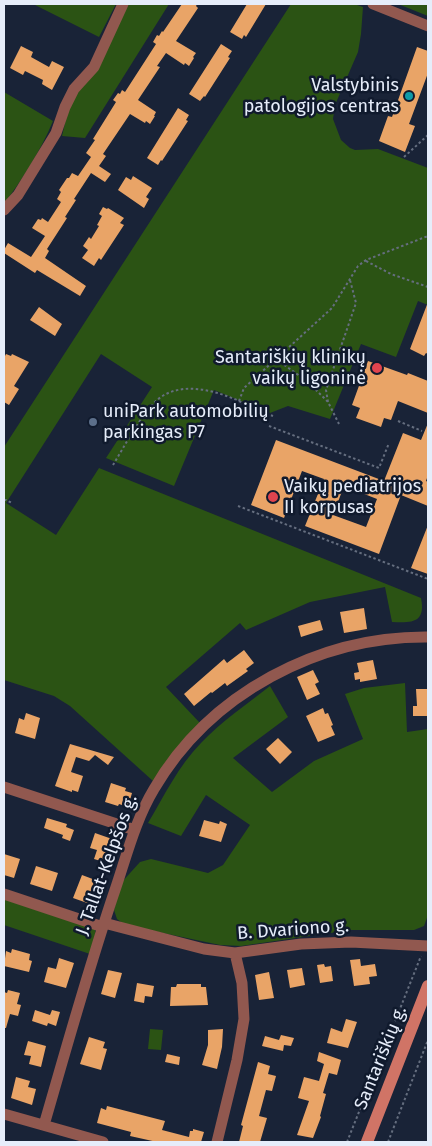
<!DOCTYPE html>
<html>
<head>
<meta charset="utf-8">
<style>
	body { margin:0 }
	#map { position:relative; width:432px; height:1146px; overflow:hidden; background:#192337; font-family:"Fira Sans",sans-serif }
	canvas { display:block }
	.frame { position:absolute; inset:0; border:5px solid #e6edfa; pointer-events:none }
</style>
</head>
<body>
<div id="map">
<canvas width="432" height="1146"></canvas>
<div class="frame"></div>
</div>
<script>
const ctx = document.querySelector('canvas').getContext('2d');
ctx.lineJoin = 'round';
function paint(path, color) { ctx.fillStyle = color; ctx.fill(path, 'evenodd'); }
function strokePath(path, color, width, dash) { ctx.strokeStyle = color; ctx.lineWidth = width; ctx.lineCap = dash ? 'butt' : 'round'; ctx.setLineDash(dash || []); ctx.stroke(path); }
function write(font, color, halo, rows, align = 'center') {
  ctx.font = font + ' "Fira Sans",sans-serif'; ctx.lineWidth = 5; ctx.setLineDash([]); ctx.textBaseline = 'middle'; ctx.strokeStyle = halo; ctx.fillStyle = color; for (const [text, x, y, turn = 0] of rows) {
    ctx.save(); ctx.translate(x, y); ctx.rotate((+turn || 0) * Math.PI / 180); ctx.textAlign = isNaN(turn) ? turn : align; if (halo) ctx.strokeText(text, 0, 0); ctx.fillText(text, 0, 0); ctx.restore();
  }
}
paint(new Path2D(`
	M33,4H116L99,37Z
	M129,4H169L85,138L62,136L69,106Z
	M291,4H354L363,7L361,34L358,52L335,105L333,119L341,140L350,148L355,150L378,149L428,168V305L418,301L396,357L361,344L330,419L288,406L270,413L214,390L174,486L106,458L152,387L101,354L6,503L56,535L99,468L421,598C426,623 412,623 392,622L385,587L310,602L246,630L240,623L166,687L200,723L168,759L153,781L70,706L54,696L4,680V447Z
	M398,4H428V16Z
	M4,92L53,121C40,152 23,178 4,204Z
	M405,683L407,732L428,729V915L424,926L414,930H351L241,946L220,945L125,925L117,919L114,910L121,883L140,862L151,859L208,873L223,865L250,825L206,795L181,836L148,823C164,796 179,765 201,743C222,721 247,704 270,686L288,717L233,758L272,792L314,761L363,739L345,694L364,688Z
	M4,897L95,929L96,935L90,954L4,925Z
	M150,1029L163,1030L161,1050L148,1049Z`), '#2b5314');
paint(new Path2D(`
	M182,4H197L196,6L198,8L176,41L196,53L193,57L194,58L189,66L185,63L184,65L166,53L157,66L160,67L138,100L156,112L154,116H155L150,124L146,121L145,123L130,114L103,154L106,156L99,166L111,174L105,182L91,173L74,199L76,200L65,217L67,218L47,249L49,251L45,258L86,286L80,296L37,270L35,273L4,253V250L8,243L31,257L45,236L32,228L38,219L41,220L42,218L48,222L61,202L57,199L61,192L59,190L67,178H69L72,173L78,176L91,157L86,153L95,140L93,139L116,102L113,100L118,93L120,94L122,90L125,92L156,44L153,42L157,35L159,36L162,31L163,32Z
	M247,4H266L246,37L244,35L242,39L230,32Z
	M221,44L232,51L228,57L230,58L205,97L204,96L200,101L189,94Z
	M21,46L33,52L31,57L49,67L52,61L64,67L52,90L42,84L43,80L25,71L23,75L10,68Z
	M417,47L428,51V73L409,124L415,126L405,152L379,141L388,116L392,117Z
	M178,108L189,115L186,120L188,121L162,161L161,160L158,165L147,158Z
	M133,176L152,188L146,197L149,199L144,208L118,190L126,177L131,180Z
	M103,207L107,209L108,208L124,218L120,223L124,225L101,260L99,258L94,266L82,258L88,250L83,246L89,237L91,239L99,226L97,225L102,216L99,214Z
	M428,302V354L426,353L424,356L410,349Z
	M39,307L62,324L55,336L30,320Z
	M6,354L11,356L12,354L29,362L14,386L19,389L9,405L4,402V358Z
	M368,361L407,375L408,373L428,381V413L398,401L391,420L384,418L381,427L356,418L360,408L352,405Z
	M428,423V475L426,481L428,482V506L401,495L379,554L305,526L324,479L302,471L284,518L251,505L276,440L384,481L403,433L421,440ZM344,486L377,499L366,527L333,515Z
	M428,525V574L411,568Z
	M364,608L367,629L344,633L340,612Z
	M320,620L323,630L301,637L298,626Z
	M244,650L254,663L246,669L248,671L227,686L225,683L212,693L211,692L194,706L184,694L224,659L227,663Z
	M373,660L377,679L360,682V679L355,680L354,673L359,672L357,663Z
	M313,670L319,682L315,684L320,694L307,700L297,677Z
	M416,689H428V716H413V706H417Z
	M323,708L325,714L328,713L333,725L331,726L335,735L318,742L306,716Z
	M26,713L40,718L35,739L15,733L19,718L24,720Z
	M278,738L292,752L280,764L266,749Z
	M70,744L114,757L108,765L95,755L89,761L76,757L71,772L83,776L78,792L72,790V792L55,786Z
	M111,783L126,788L125,791L132,793L128,807L119,804L118,806L105,802Z
	M47,818L67,824L66,827L74,830L70,841L62,838L63,835L44,828Z
	M204,820L219,824L220,821L227,824L221,842L199,836Z
	M95,833L112,839L104,862L94,859L97,850L90,848Z
	M4,854L20,859L14,878L4,875Z
	M36,866L58,873L52,891L30,884Z
	M82,875L98,881L90,904L73,898Z
	M12,949L30,954L29,960L32,961L29,972L4,966L6,951L11,953Z
	M59,958L74,963L66,988L44,982L48,967L56,969Z
	M360,959L361,966L375,964L377,976L369,977L370,984L354,986L350,960Z
	M324,964L325,967L331,966L333,981L320,983L317,965Z
	M302,968L305,985L290,988L287,970Z
	M108,970L122,973L115,998L101,994Z
	M269,972L274,998L259,1000L255,975Z
	M137,983L154,986L152,997L145,996L144,1003L134,1001Z
	M177,984H201V987H206L208,1005L170,1006L171,987H176Z
	M8,990L20,993L17,1004L21,1005L18,1016L10,1014L6,1028H4V992L7,993Z
	M35,1010L50,1015L52,1010L60,1012L56,1026L48,1023L47,1026L32,1021Z
	M346,1019L357,1022L348,1048L327,1043L331,1028L342,1032Z
	M223,1029L222,1047L217,1069L202,1065L208,1045V1030Z
	M281,1035L294,1038L291,1046L284,1045L283,1051L262,1046L265,1036L279,1040Z
	M89,1037L105,1042L103,1048L107,1049L101,1070L80,1064Z
	M28,1041L46,1046L41,1067L29,1064L31,1056L24,1055Z
	M319,1052L341,1060L337,1075L329,1073L323,1093L326,1094L320,1116L321,1117L313,1138L297,1135L309,1101L298,1098L304,1077L319,1081L324,1064L317,1061Z
	M167,1054L180,1057L179,1065L165,1062Z
	M258,1062L270,1066L268,1074L276,1076L272,1091L266,1090L259,1116L267,1118L260,1142H239L243,1126L241,1125Z
	M16,1077L30,1081L28,1087L36,1089L32,1105L11,1098Z
	M107,1106L165,1121L162,1130L189,1137L190,1131H193V1129L204,1132L201,1142H157L130,1136L131,1132L97,1123L101,1108L106,1110Z`), '#e9a467');
strokePath(new Path2D(`
	M404,157L428,135
	M366,261L391,274L428,287
	M276,359L308,382L328,402L339,424
	M239,401L257,410L273,416
	M328,402L326,390L356,303L350,280
	M398,421L422,431
	M269,426L379,468L389,443
	M113,465C124,447 141,415 156,401C179,380 214,390 239,401L244,388L332,308L358,266L366,260L428,236
	M4,500H6L12,503
	M238,506L428,579
	M347,1142L421,956
	M388,1142L428,1040`), '#656e7f', 2, [2.5, 2.5]);
strokePath(new Path2D(`
	M373,4L428,26
	M4,210L18,195L56,133L65,107L74,89L94,67L123,4
	M4,787L135,830
	M4,894L103,927
	M104,923L204,949L235,953L301,944L351,942L428,946
	M4,1114L103,1142
	M44,1125C67,1046 89,966 116,887C127,854 136,819 154,789C210,693 319,636 428,637
	M217,1142L237,1060L244,1019L242,983L235,953`), '#91584f', 11);
strokePath(new Path2D(`
	M367,1142L428,986`), '#d07466', 12);
for (const [x, y, r, color] of [
	[409,96,5,"#0f9aa8"],
	[377,368,6,"#e0444e"],
	[93,422,5,"#5c6f8a"],
	[273,497,6,"#e0444e"]
]) { const dot = new Path2D(); dot.arc(x, y, r, 0, 2 * Math.PI); ctx.fillStyle = color; ctx.fill(dot); strokePath(dot, '#101a2d', 2); }
write('18px', '#e6edfa', '#101a2d', [
	["Valstybinis",399,86],
	["patologijos centras",399,107],
	["Santariškių klinikų",366,358],
	["vaikų ligoninė",366,379],
	["uniPark automobilių",103,412,"left"],
	["parkingas P7",103,433,"left"],
	["Vaikų pediatrijos",284,487,"left"],
	["II korpusas",284,508,"left"]
], 'right');
write('18px', '#e6edfa', '#101a2d', [
	["J. Tallat-Kelpšos g.",107,865,-70],
	["B. Dvariono g.",293,930,-4],
	["Santariškių g.",381,1058,-68]
]);
</script>
</body>
</html>
